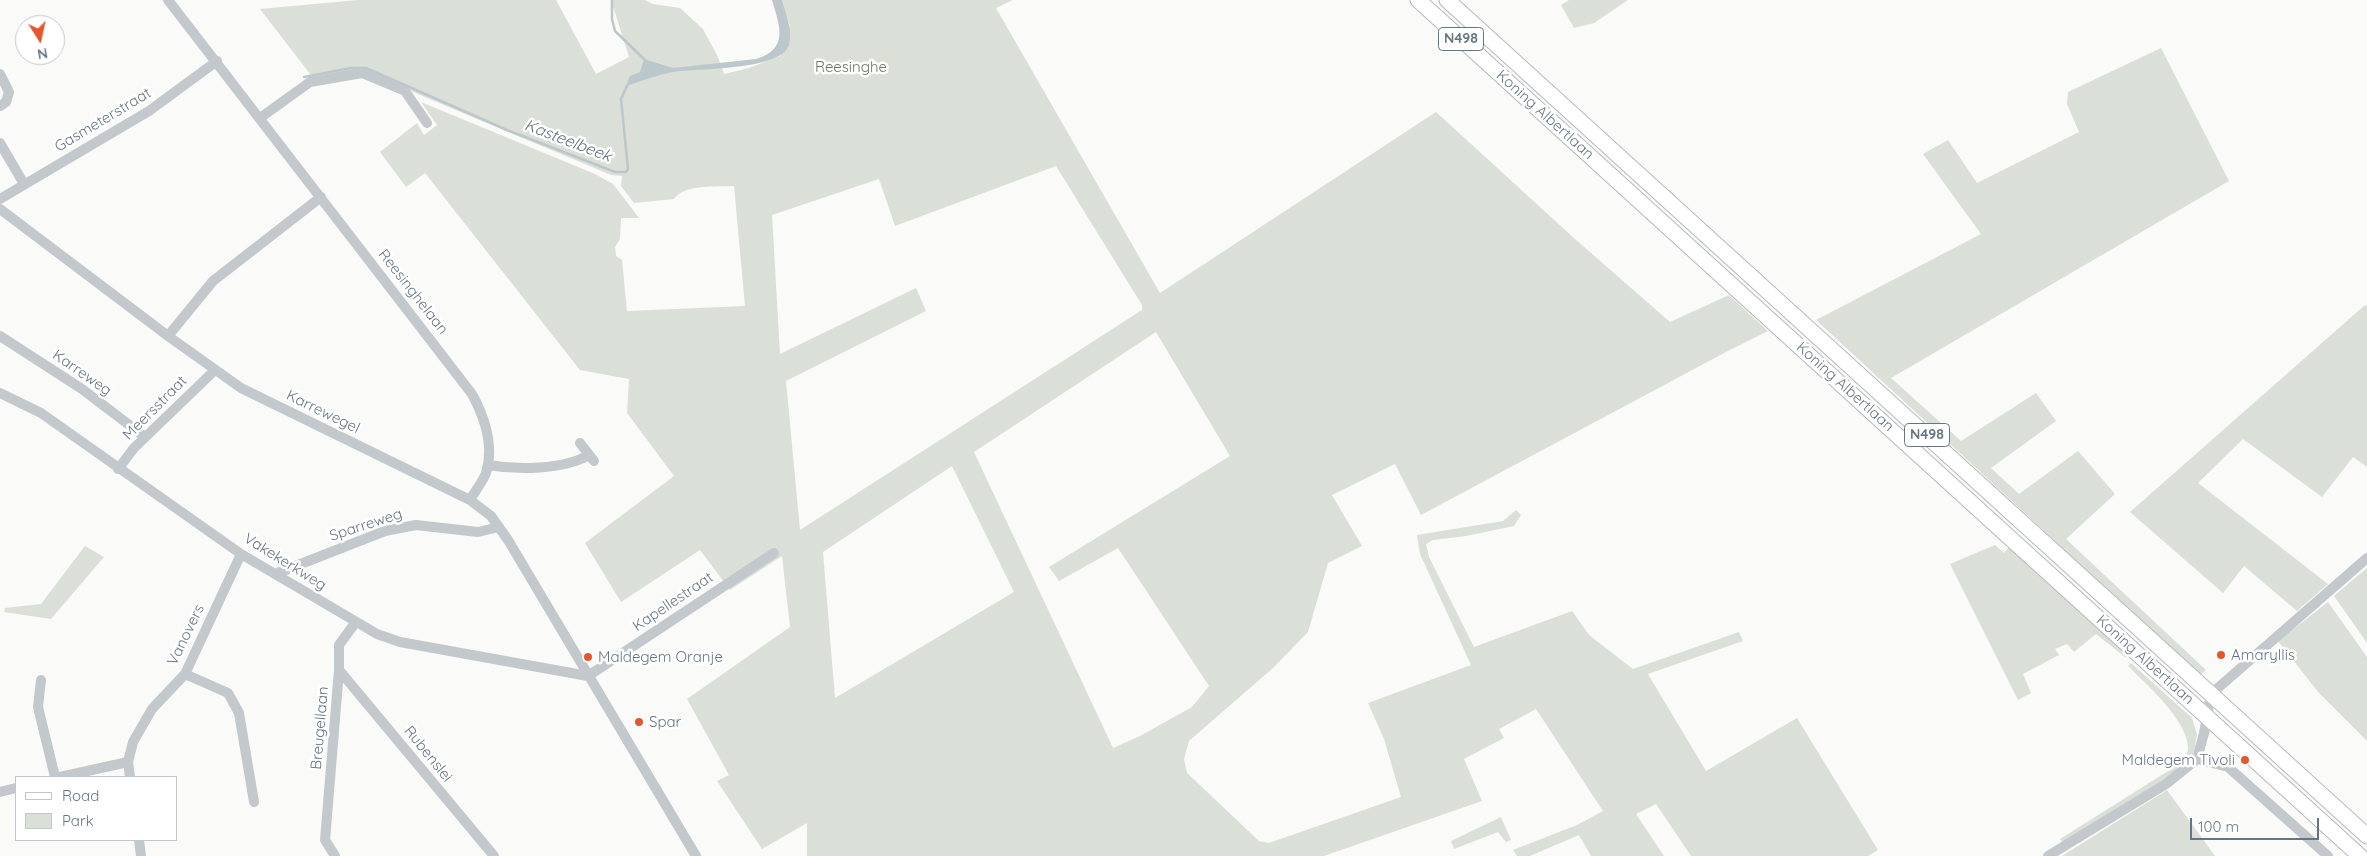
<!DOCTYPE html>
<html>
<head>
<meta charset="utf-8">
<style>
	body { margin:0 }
	#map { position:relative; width:2367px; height:856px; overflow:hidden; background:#fafaf8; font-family:Quicksand,sans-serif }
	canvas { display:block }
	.legend { position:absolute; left:15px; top:776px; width:162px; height:65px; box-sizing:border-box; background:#fff; border:1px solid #c1c8cd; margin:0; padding:6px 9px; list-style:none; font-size:15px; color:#657683 }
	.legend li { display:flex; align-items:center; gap:10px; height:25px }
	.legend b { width:25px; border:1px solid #c1c8cd }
	.north { position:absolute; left:15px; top:15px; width:50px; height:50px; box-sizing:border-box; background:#fff; border:1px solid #c1c8cd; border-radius:50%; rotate:170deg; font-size:14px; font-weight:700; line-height:20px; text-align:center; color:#657683 }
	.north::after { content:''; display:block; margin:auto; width:18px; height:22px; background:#e4572e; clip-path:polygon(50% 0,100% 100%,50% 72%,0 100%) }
	.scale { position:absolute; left:2190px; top:818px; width:129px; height:22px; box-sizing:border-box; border:2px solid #657683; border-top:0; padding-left:6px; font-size:15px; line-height:18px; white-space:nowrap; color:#657683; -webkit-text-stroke:4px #fff; paint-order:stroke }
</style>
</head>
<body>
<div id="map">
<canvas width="2367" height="856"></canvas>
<ul class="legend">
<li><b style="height:6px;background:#fff"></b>Road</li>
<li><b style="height:14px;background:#dadfd7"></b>Park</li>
</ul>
<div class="north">N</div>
<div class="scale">100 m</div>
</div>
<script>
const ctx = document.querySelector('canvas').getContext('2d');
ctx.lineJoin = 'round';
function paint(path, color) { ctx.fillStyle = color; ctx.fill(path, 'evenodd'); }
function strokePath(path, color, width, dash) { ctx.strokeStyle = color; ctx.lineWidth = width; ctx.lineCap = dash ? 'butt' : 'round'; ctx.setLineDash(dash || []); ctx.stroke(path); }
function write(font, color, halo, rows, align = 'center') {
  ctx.font = font + ' Quicksand,sans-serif'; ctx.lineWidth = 5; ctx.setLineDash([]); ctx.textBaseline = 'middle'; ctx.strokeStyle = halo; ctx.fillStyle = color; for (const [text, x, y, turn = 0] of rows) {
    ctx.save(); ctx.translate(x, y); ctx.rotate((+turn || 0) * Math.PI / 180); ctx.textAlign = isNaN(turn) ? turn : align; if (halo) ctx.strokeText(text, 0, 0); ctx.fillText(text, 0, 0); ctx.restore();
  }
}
paint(new Path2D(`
	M358,0H556L596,74L629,57L611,0H645L653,4L680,8L703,29L718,57L724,74L749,68L780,56L790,26L782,0H1013L996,8L1160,293L1436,112L1575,239L1670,322L1729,295L1768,331L1726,352L1421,515L1395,464L1332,495L1362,546L1328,563L1308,632L1273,668L1189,741L1184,759L1187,773L1259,841L1269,843L1401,797L1384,739L1368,703L1471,665L1420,554L1417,535L1503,521L1516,510L1521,515L1514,526L1466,536L1433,540L1426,544L1429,557L1474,647L1572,611L1589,635L1633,669L1739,632L1743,641L1648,674L1706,771L1797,718L1878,850L1868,856H1691L1656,804L1636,814L1664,856H1591L1579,835L1530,856H1517L1513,850L1577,825L1603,811L1536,709L1499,729L1504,738L1464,759L1482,801L1324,856H807V823L762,849L717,781L729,775L687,699L790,627L782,556L730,590L700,550L621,602L585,543L674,476L627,413L629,379L580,370L425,173L406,187L380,152L417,123L424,135L437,125L421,102L595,174L613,184L639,218H621L620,239L615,247L616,256L622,260L627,311L745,306L734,186C717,187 684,184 674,199L634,203L621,186L622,176L611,175L420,95L372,72L314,79L260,9ZM1056,166L1142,305V310L800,530L786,381L926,311L916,288L780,354L772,215L879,179L895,226ZM1156,332L1230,456L1049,567L1059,581L1118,548L1209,686L1192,707L1140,736L1113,748L974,452ZM952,466L1014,592L835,698L823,552Z
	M1569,0H1628L1594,23L1574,28L1561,5Z
	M2161,48L2229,181L1891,378L1961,441L2036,393L2056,421L1991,468L2019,494L2078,451L2115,494L2066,539L2206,670L2200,675L1816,320L1981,234L1923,154L1948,140L1977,183L2079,132L2067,104L2068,92Z
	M2365,305L2367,306V467L2353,457L2322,497L2243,439L2198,483L2328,584L2297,611L2244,566L2223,593L2130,512Z
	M1995,545L2004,553L2009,547L2128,655L2125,657L2096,634L2074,652L2067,644L2055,649L2059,655L2023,674L2031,693L2018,700L1950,564Z
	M85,546L104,557L51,619L4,612L5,608L41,604Z
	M2367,568V643L2334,596Z
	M2328,602L2367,657V741L2319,693L2278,641Z
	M2131,663L2192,718L2197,734L2194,751L2191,758L2164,781L2063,843L2060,839L2184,761C2204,734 2146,684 2128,666Z
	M2167,790L2215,856H2062Z
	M1501,817L1511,840L1506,842L1498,832L1454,849L1451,841Z`), '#dadfd7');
paint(new Path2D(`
	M772,0H782C786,14 793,30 789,45C781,71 696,68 673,72C657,75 641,81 626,86L630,76L640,72L644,59L673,68L756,59C789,49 780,27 772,0Z`), '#bbc7cb');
strokePath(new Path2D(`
	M612,0V19L615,31L645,60
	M304,77L351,68H366L507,130L615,172H626L628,169L621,99L627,86`), '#bbc7cb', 2.5);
const primary = new Path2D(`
	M1418,0L2360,856
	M1447,0L2367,836`);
strokePath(primary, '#b5babe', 17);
strokePath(new Path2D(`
	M168,0L472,394C485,418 494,447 486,473C482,483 475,491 470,500
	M0,74L9,92L6,102L0,106
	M260,118L310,82L362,73L405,91L427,123
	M0,143L24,184
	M0,199L149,111L217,61
	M0,209L168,336L241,388L470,500L491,516L508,540L696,856
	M0,336L82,389L145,437
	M168,336L213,281L321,197
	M0,393L41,413L241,554L377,634L400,642L588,676
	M580,443L594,461
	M488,465C517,470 563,470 589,455
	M118,469L134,448L215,370
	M275,574L385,531L416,525L478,532L499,527
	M339,670L494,856
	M185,674L228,693L239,713L254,802
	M588,676L774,553
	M41,680L38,707L55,777
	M2197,759L2228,767L2328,856
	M60,777L128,762
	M130,777L128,762L133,742L152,709L185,674L241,554
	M0,792L16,788
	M139,840L141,856
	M335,856L325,840L339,670V645L355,623
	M2048,856L2166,784L2197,759L2204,733L2211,694L2367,558`), '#c3c8cc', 10);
strokePath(primary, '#fff', 15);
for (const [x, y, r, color] of [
	[2221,655,5,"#e4572e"],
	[588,657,5,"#e4572e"],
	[639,722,5,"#e4572e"],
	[2245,760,5,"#e4572e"]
]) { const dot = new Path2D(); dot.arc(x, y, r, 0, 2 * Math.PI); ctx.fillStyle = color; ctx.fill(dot); strokePath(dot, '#fff', 2); }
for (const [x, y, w] of [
	[1461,39,45],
	[1927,435,45]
]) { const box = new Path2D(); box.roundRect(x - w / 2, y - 11.5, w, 23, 4); ctx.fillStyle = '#fff'; ctx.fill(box); strokePath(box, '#657683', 1); }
write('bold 14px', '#657683', null, [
	["N498",1461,39],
	["N498",1927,435]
]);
write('15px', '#687a64', '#fff', [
	["Reesinghe",851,67]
]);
write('15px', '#657683', '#fff', [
	["Koning Albertlaan",1545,115,42],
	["Gasmeterstraat",103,120,-31],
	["Reesinghelaan",413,292,52],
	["Karreweg",82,373,35],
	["Koning Albertlaan",1845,387,42],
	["Meersstraat",155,408,-45],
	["Karrewegel",323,412,26],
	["Sparreweg",366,525,-18],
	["Vakekerkweg",285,562,32],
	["Kapellestraat",673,602,-34],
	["Vanovers",186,635,-64],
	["Koning Albertlaan",2145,660,42],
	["Breugellaan",320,728,-85],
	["Rubenslei",428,754,51]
]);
write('15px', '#657683', '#fff', [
	["Amaryllis",2231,655],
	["Maldegem Oranje",598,657],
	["Spar",649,722],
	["Maldegem Tivoli",2235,760,"right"]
], 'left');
write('italic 16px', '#60757c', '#fff', [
	["Kasteelbeek",568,141,21]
]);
</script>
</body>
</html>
